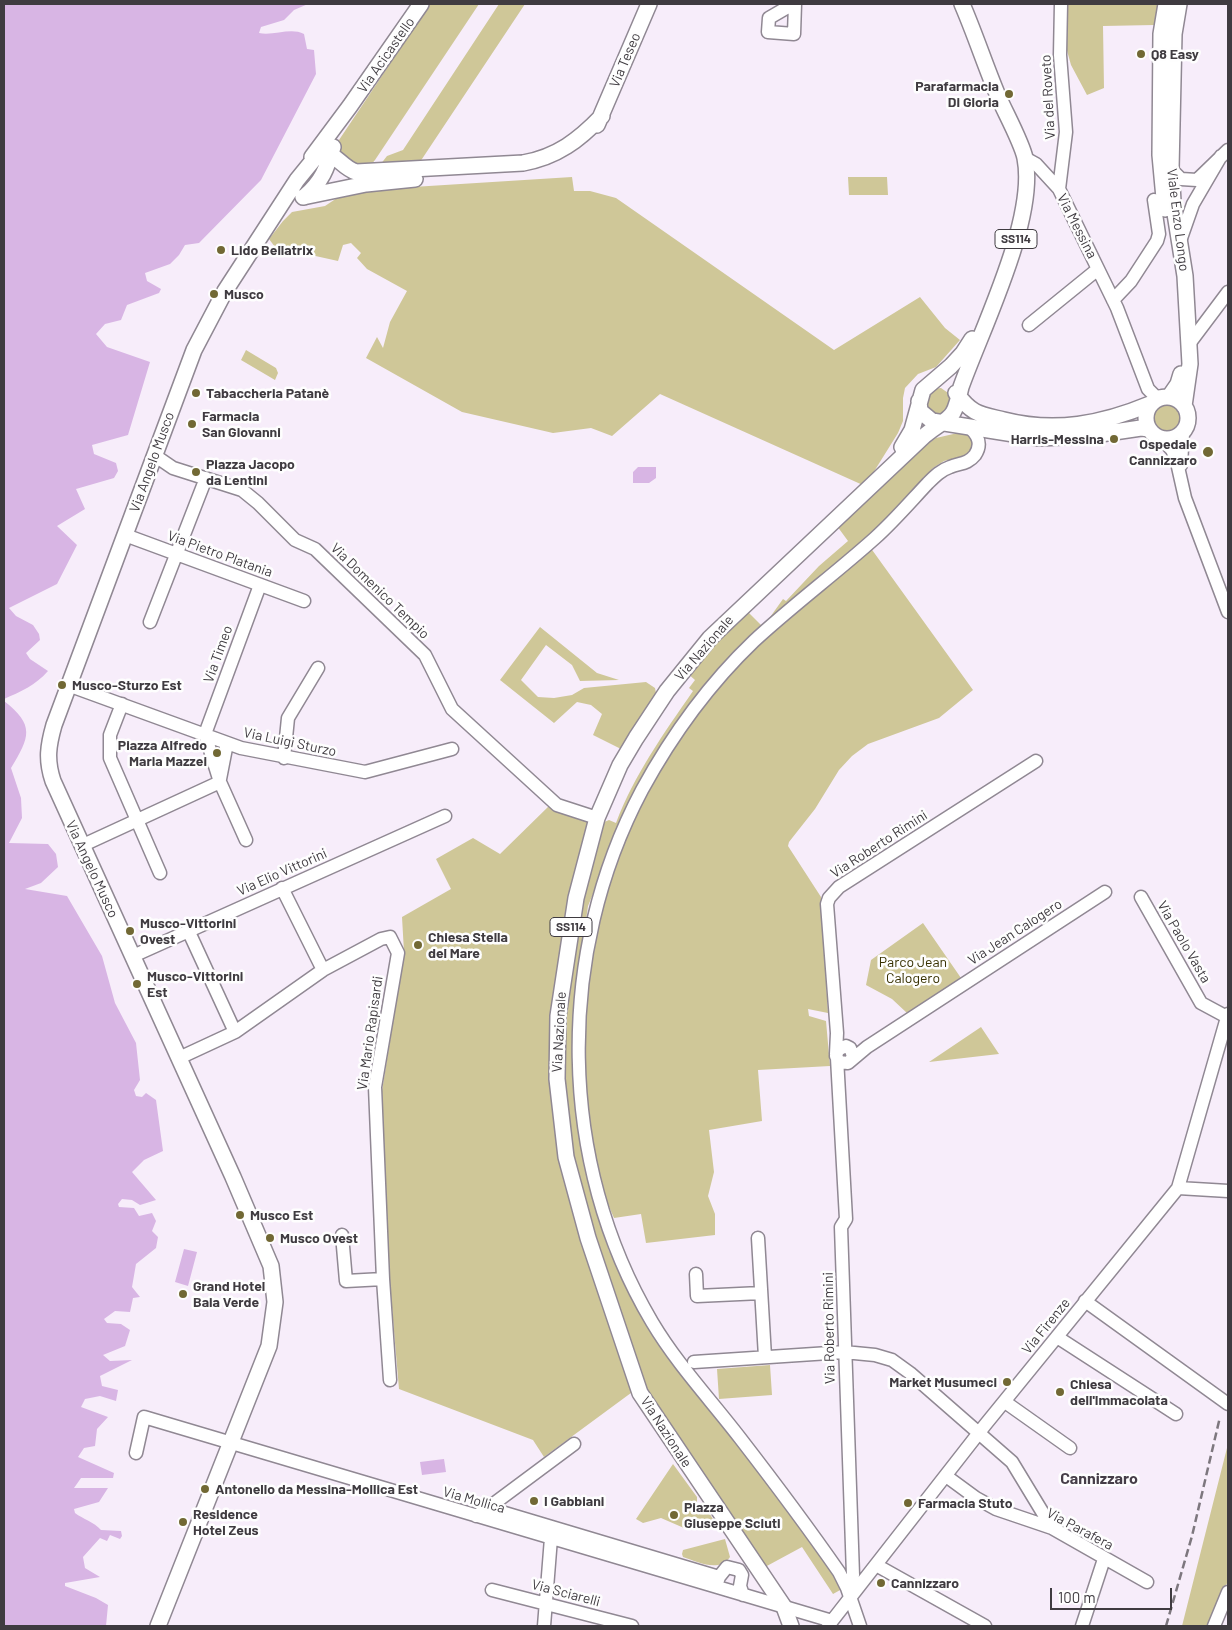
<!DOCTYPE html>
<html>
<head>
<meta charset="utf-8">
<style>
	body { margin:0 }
	#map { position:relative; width:1232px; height:1630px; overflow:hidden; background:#f7edfa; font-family:Barlow,sans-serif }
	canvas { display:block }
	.frame { position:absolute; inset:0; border:5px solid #3f3b40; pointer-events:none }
	.scale { position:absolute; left:1050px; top:1588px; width:122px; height:22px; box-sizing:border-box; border:2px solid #3f3b40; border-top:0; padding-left:6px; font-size:15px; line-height:18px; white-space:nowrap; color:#3f3b40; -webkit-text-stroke:4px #fefefe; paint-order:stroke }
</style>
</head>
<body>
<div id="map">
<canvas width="1232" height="1630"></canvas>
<div class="frame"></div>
<div class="scale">100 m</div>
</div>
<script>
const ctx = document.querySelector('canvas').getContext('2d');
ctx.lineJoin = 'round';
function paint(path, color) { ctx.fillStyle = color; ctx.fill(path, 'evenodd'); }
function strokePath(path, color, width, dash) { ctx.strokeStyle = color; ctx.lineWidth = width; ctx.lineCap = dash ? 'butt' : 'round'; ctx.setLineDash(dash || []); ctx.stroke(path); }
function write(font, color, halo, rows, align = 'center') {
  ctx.font = font + ' Barlow,sans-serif'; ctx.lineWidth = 5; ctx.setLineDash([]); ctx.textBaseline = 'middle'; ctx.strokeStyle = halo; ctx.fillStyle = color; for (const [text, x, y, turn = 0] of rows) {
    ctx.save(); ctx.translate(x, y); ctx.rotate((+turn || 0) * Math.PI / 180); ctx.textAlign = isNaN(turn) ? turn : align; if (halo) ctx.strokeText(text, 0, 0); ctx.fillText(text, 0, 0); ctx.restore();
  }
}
paint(new Path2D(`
	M430,4H479L375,160L370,166C352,168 340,159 339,140Z
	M499,4H525L418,165H380L387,156L403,150Z
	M1065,4H1158L1154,25L1103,26L1104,88L1087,95L1071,65L1066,47Z
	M572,177L574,191H590L616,198L834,350L920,297L945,328L960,340L936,367L918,374L905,388L903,398V421L898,433L865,486L660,394L612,436L591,428L553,433L462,412L366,358L377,337L383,348L390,322L407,291L367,269L357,258L361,253L351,243L343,245L338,261L275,247L269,239L283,221L292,212L325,206L337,198L381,189Z
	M848,177H887L888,195H849Z
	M246,350L276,368L278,373L275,380L241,360Z
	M941,388L951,395L952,407L947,414L935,416L924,404L932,389Z
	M1151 418a15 15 0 1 1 30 0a15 15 0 1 1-30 0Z
	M962,432L967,434L974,443L967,455L944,461L933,468L918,484L904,503L694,703L595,889L588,906L573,1010L572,1051L576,1101L598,1207L599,1220L609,1251L621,1267L646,1318L682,1376L735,1437L823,1554L842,1589L833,1594L802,1547L765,1567L647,1391L580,1194L564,1107V1005L575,926L602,823L609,820L616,823C634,775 664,733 693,691L689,688L695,680L687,673L746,610L763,627L783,599L786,601L819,566L848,541L837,526L922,448L936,438Z
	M870,547L973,690L939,718L868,744L852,756L839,770L815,809L789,842L788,846L821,897L828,1013L808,1009L809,1016L826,1021L830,1066L758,1070L762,1121L709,1130L714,1172L708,1196L715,1214V1235L646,1243L641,1214L614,1218L603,1193L592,1153L582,1066L587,962L619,845L675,736L753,646Z
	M540,627L597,673L619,680L580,681L572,665L546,645L521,680L538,697L554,698L572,695L584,688L646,682L655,688L657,698L621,749L593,735L602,714L591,705L577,702L554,723L500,680Z
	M550,805L560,813L591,822L573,879L558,963L551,1060L554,1116L559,1157L635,1390L544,1457L533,1440L399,1389L389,1273L382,1091L404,952L402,917L451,889L436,859L473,838L500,854Z
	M923,923L961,978L907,1013L892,999L866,985L871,960Z
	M981,1027L999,1054L929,1062Z
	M770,1365L772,1395L719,1399L717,1369Z
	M1228,1444V1581L1208,1626H1182Z
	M673,1464L697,1497V1508L707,1509L714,1521L684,1528L661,1518L643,1523L636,1519Z
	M725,1539L730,1557C719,1573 698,1562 683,1557L682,1554L683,1550Z`), '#cfc798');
paint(new Path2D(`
	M4,4H308L294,10L284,20L261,27L259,33C274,36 291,27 304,34L307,49L314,50L316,74L261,180L199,243L185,245L179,255L170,264L145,273L147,281L161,289L159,293L127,305L121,320L105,324L96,334L107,347L150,362L128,435L92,445L94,454L116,463L118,471L114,478L76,489L85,509L57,526L77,545L57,584L9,608L16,616L33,625L39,634L40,640L26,653L30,659L48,671C36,685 20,692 4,699Z
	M638,467H656V478L649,483H633V472Z
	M4,701C35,725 30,737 11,768L21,798L22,818L9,843L48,844L56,854L58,867L41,883L25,889L67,896L102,956L115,1003L136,1043L140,1080L134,1090L136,1096L142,1097L146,1093L156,1100L163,1151L144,1160L132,1172L156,1200L140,1205L132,1200L122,1199L118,1204L119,1207L134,1208L139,1216L152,1213L156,1221L152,1231L158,1237L156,1248L136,1264L132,1287L140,1297L133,1298L130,1312L115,1311L104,1319L107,1323L121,1324L130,1330L125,1346L103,1355L110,1361L132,1360L100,1376L102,1386L118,1390L116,1401L100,1396L85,1399L81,1407L108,1417L97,1429L95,1446L84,1448L78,1457L114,1473L113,1478H81L74,1488H108L99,1502L74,1509L75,1513C83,1519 94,1522 101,1530L121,1531L122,1536L120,1539L110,1535L107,1541L100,1538L83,1557L85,1568L100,1577L65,1583V1586L96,1598L108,1605L106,1626H4Z
	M184,1249L197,1252L188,1286L175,1282Z
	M444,1459L446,1472L422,1475L420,1462Z`), '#d8b5e4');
const minor = new Path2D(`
	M793,4L769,18L768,32L794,34L795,4
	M1025,158L1036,164L1059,189L1117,308L1148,389L1155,396L1162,397
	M1171,169L1181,179L1197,180L1228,150
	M1059,189L1066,132L1060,55L1061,4
	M1180,241L1193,204L1221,156
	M1113,300L1131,281L1157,241L1159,234L1154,200
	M1029,325L1098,269
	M1189,344L1228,292
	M1161,438L1172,450L1176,458L1185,498L1228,612
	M154,455L173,468L242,490L258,503L295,540L315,549L425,655L452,709L557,805L597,818
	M1181,465L1183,431
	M125,535L304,601
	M150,622L206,478
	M68,685L241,748L365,772L452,749
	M122,704L110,735V758L160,873
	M284,758L288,718L318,668
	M220,779L227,743
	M220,782L205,734L260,585
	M81,846L220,782L246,840
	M282,888L323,970
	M1141,897L1201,1003L1227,1017
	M188,930L235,1032
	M133,956L445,816
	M836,1054L837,1033L827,904L829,898L839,887L1036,761
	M179,1058L235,1032L323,970L381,939L390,937L398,953L375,1087L383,1279L390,1380
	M837,1058L846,1219L841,1227L853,1575L847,1588
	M851,1060L853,1056L850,1048L846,1046L838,1050L836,1056L839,1062L848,1063L867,1047L1105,892
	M1178,1188L1228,1191
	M342,1235L346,1281L383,1279
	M758,1238L765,1357
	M696,1274L697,1296L761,1293
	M1085,1301L1228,1404
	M1057,1337L1176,1414
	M694,1362L844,1352L875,1355L892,1360L910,1373L1012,1462L1052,1528
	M1005,1402L1070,1448
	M136,1453L144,1417L832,1621
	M946,1476L976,1498L996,1509L1052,1528L1147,1582
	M488,1508L574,1444
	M476,1516L488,1508L719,1577L716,1586
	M876,1565L985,1626
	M719,1577L727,1567L739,1570L742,1575L740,1586L743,1595
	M492,1590L632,1626
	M544,1626L551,1538
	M828,1626L985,1425L1178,1188L1228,1014
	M860,1626L847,1588L839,1572C807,1526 774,1482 740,1438C710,1399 677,1364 652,1322C557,1162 555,954 642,790C672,735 708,685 754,641C793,605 836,573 875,538C894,521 911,501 928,483C935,476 941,470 950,467C960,463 968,464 975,455C983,443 977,434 968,426
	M1082,1626L1104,1559
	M1214,1626L1228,1592`);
const major = new Path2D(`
	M1179,4L1174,34L1171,169L1173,201L1185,276L1190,364L1184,406
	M597,125L649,4
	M312,157L350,106L421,4
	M303,197L366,184L415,179
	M304,197C322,182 327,168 333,147
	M1165,209L1160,155L1161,34L1166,4
	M956,393C973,415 979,414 1004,420C1055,433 1102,424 1150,404
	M1146 418a21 21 0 1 1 42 0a21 21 0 1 1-42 0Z
	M1169,397L1178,384L1181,374
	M919,401L920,411L932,421L1039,438L1087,436L1141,428L1149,429
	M902,447L912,430L923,390L951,366L963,353L972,339
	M158,1626L269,1346L275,1302L271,1266L233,1177L53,781C46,760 48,746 54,725L194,350L225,291L297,180L319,153L323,151C336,154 343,168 356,172L523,163C557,157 579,140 602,116
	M791,1626L784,1607L640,1393L588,1238L566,1157L557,1079L558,1016L576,898L597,818L620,765L636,738L667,691L710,638L924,436C951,414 953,424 961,387C982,328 1037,219 1025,158C1022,143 1005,112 998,96C985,65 975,34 962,4`);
strokePath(minor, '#908893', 15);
strokePath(major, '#908893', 18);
strokePath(minor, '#fff', 12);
strokePath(major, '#fff', 15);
strokePath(new Path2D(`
	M1166,1626L1192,1536L1220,1417`), '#7d777e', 2.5, [8, 4]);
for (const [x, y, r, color] of [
	[1141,54,5,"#716834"],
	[1009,94,5,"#716834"],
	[221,250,5,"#716834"],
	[214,294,5,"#716834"],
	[196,393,5,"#716834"],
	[192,424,5,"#716834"],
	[1114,439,5,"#716834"],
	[1208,452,6,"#716834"],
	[196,472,5,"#716834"],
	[62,685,5,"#716834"],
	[217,753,5,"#716834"],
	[130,931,5,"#716834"],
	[418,945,5,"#716834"],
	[137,984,5,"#716834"],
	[240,1215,5,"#716834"],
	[270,1238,5,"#716834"],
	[183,1294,5,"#716834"],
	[1007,1382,5,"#716834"],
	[1060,1392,5,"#716834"],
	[205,1489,5,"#716834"],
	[534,1501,5,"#716834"],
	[908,1503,5,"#716834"],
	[674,1515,5,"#716834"],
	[183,1522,5,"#716834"],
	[881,1583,5,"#716834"]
]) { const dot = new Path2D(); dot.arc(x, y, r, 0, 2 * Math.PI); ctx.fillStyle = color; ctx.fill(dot); strokePath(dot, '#fefefe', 2); }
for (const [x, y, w] of [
	[1016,239,42],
	[571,927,42]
]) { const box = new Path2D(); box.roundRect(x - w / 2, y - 9.5, w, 19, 4); ctx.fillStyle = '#fefefe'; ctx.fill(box); strokePath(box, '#3f3b40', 1); }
write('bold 12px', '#3f3b40', null, [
	["SS114",1016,239],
	["SS114",571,927]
]);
write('bold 14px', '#3f3b40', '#fefefe', [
	["Q8 Easy",1151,54],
	["Parafarmacia",999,86,"right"],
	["Di Gloria",999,102,"right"],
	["Lido Bellatrix",231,250],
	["Musco",224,294],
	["Tabaccheria Patanè",206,393],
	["Farmacia",202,416],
	["San Giovanni",202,432],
	["Harris-Messina",1104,439,"right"],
	["Ospedale",1197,444,"right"],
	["Cannizzaro",1197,460,"right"],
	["Piazza Jacopo",206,464],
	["da Lentini",206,480],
	["Musco-Sturzo Est",72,685],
	["Piazza Alfredo",207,745,"right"],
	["Maria Mazzei",207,761,"right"],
	["Musco-Vittorini",140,923],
	["Ovest",140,939],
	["Chiesa Stella",428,937],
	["del Mare",428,953],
	["Musco-Vittorini",147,976],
	["Est",147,992],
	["Musco Est",250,1215],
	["Musco Ovest",280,1238],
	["Grand Hotel",193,1286],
	["Baia Verde",193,1302],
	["Market Musumeci",997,1382,"right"],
	["Chiesa",1070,1384],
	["dell'Immacolata",1070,1400],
	["Antonello da Messina-Mollica Est",215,1489],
	["I Gabbiani",544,1501],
	["Farmacia Stuto",918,1503],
	["Piazza",684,1507],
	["Giuseppe Sciuti",684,1523],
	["Residence",193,1514],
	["Hotel Zeus",193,1530],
	["Cannizzaro",891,1583]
], 'left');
write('14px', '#3f3b40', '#fefefe', [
	["Via Acicastello",386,55,-55],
	["Via Teseo",625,60,-67],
	["Via del Roveto",1048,97,-93],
	["Viale Enzo Longo",1178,220,83],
	["Via Messina",1077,226,63],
	["Via Angelo Musco",152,462,-70],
	["Via Pietro Platania",220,554,20],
	["Via Domenico Tempio",380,591,44],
	["Via Nazionale",704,648,-49],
	["Via Timeo",218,654,-70],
	["Via Luigi Sturzo",290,742,12],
	["Via Roberto Rimini",879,844,-33],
	["Via Angelo Musco",92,869,65],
	["Via Elio Vittorini",282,872,-24],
	["Via Jean Calogero",1015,932,-33],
	["Via Paolo Vasta",1184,942,60],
	["Via Nazionale",559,1032,-87],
	["Via Mario Rapisardi",370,1033,-82],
	["Via Firenze",1046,1326,-51],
	["Via Roberto Rimini",829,1328,-91],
	["Via Nazionale",666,1432,57],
	["Via Mollica",474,1500,16],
	["Via Parafera",1080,1529,28],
	["Via Sciarelli",566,1593,15]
]);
write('14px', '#373000', '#fefefe', [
	["Parco Jean",913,962],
	["Calogero",913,978]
]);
write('bold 16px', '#463e48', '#fefefe', [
	["Cannizzaro",1099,1479]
]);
</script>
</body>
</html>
